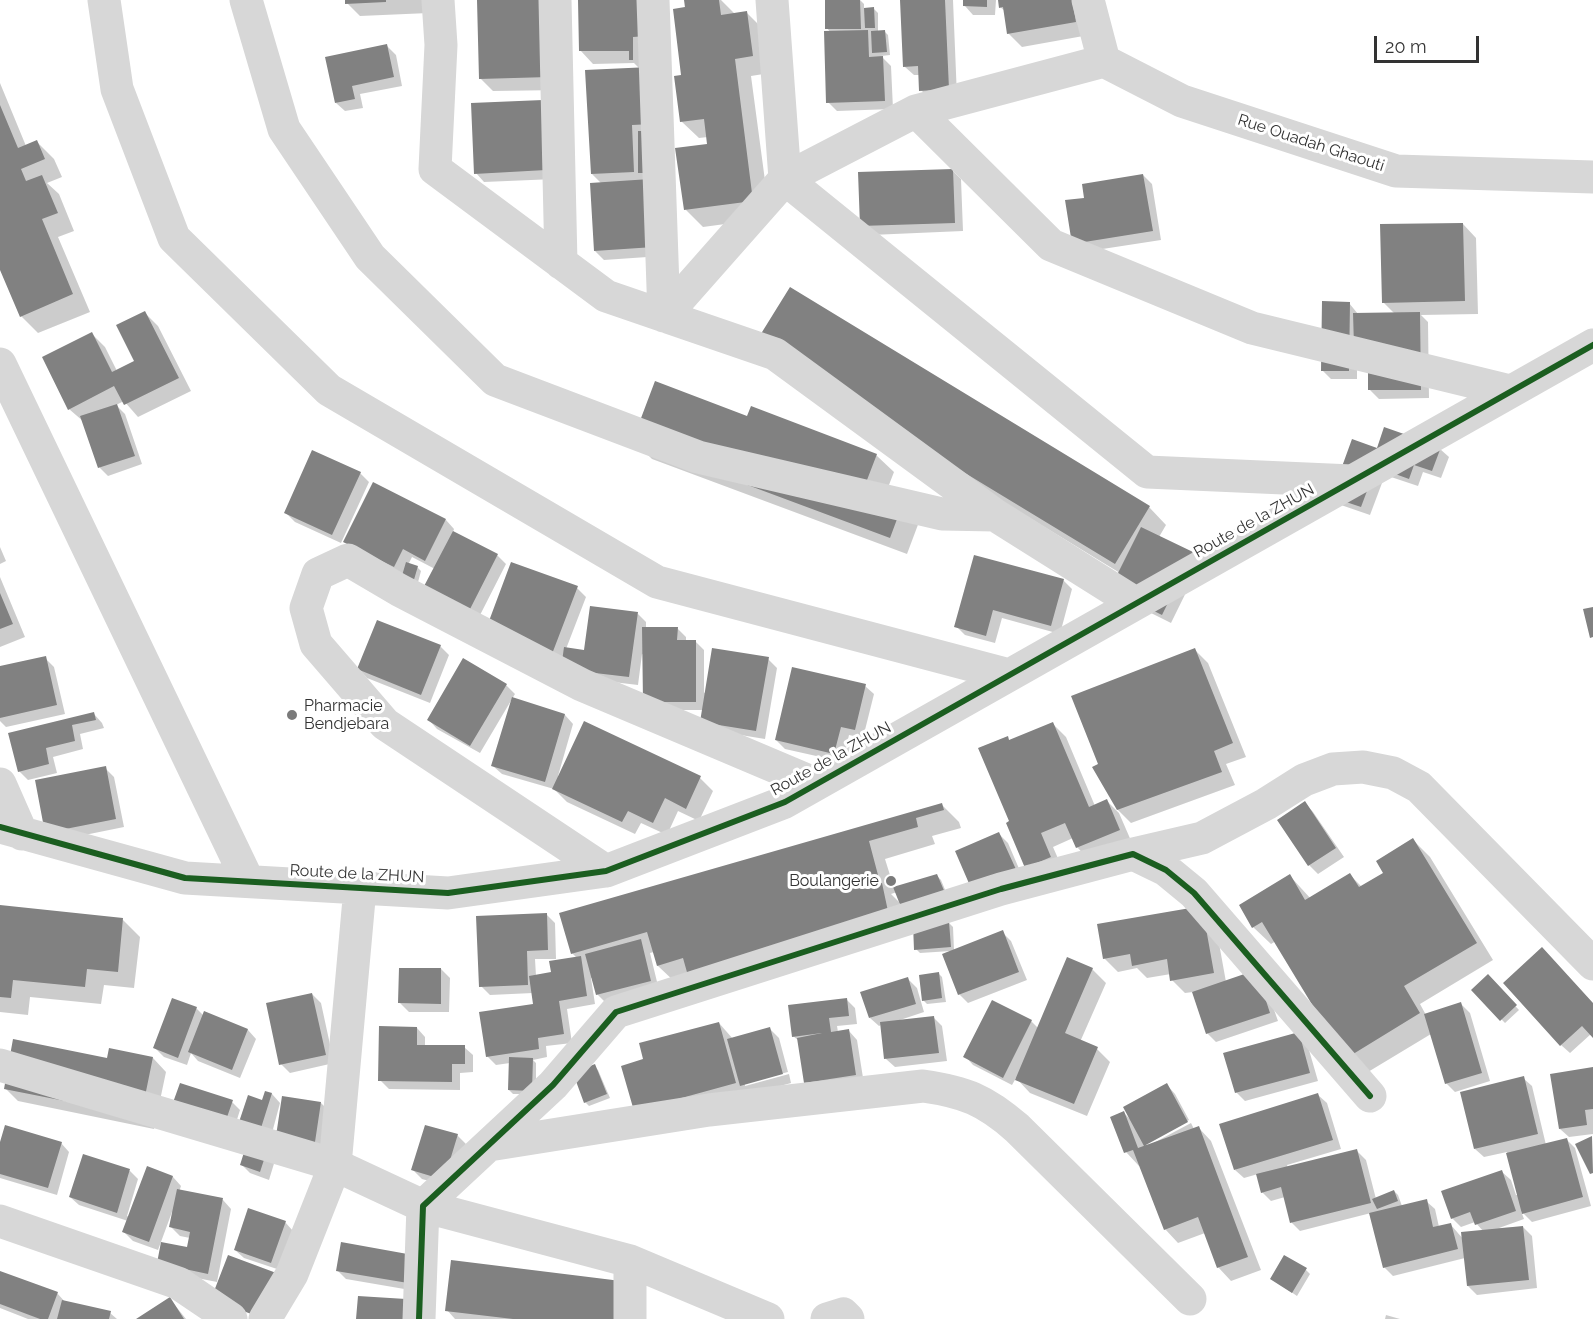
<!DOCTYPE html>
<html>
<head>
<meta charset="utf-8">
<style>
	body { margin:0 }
	#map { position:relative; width:1593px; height:1319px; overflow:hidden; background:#fff; font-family:Raleway,sans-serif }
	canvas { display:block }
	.scale { position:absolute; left:1374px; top:36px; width:105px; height:27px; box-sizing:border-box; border:3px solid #333; border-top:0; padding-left:8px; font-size:18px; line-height:21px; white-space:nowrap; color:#333; -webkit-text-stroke:4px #fff; paint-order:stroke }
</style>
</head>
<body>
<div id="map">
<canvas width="1593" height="1319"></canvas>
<div class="scale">20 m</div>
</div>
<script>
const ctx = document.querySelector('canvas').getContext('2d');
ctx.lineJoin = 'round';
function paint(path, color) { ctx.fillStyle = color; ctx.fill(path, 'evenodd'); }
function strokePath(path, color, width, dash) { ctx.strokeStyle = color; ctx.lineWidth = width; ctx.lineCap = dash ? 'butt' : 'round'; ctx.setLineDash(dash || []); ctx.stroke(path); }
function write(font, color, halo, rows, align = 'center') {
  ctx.font = font + ' Raleway,sans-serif'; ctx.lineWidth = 6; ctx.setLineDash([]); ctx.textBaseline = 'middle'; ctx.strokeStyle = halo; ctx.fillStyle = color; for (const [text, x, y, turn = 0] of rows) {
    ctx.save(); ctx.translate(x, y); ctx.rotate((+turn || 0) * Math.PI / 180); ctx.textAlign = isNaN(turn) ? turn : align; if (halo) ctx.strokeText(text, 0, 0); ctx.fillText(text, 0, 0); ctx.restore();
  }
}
paint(new Path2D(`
	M346,0H428L429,13L360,16L347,3Z
	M478,0L561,90L493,91L480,78Z
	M580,0H660L662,256L604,260L595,251L602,184L592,174L640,69L634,63L593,64L580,50Z
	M685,0H721L735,14L747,13L764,30L770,73L751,76L770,218L703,227L686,210L709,145L708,137L699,138L681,121Z
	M860,0L864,4V9H874L878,13V32L884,31L888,35L890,55L881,56L891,66L893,109L837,111L828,102L831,33L827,28Z
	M902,0H953L957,97L930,99L921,90L920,75H914L905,67Z
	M965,0H996L995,15H973L965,6Z
	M999,0H1083L1089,35L1022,47L1008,33L1005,11L1000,7Z
	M387,46L396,55L402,86L360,94L363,108L345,111L336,103Z
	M0,83L26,146L37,142L54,159L62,177L47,183L59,194L74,231L58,237L90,312L38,333L21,316L0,266Z
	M472,104L555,179L484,182L476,173Z
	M952,170L961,179L963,231L871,235L862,226Z
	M1143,175L1152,184L1161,240L1083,252L1086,199Z
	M1463,224L1476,238L1478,314L1421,315L1428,322L1429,398L1379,399L1370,390L1369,354L1357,347V379H1331L1322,370L1349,303L1358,314H1395L1383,302Z
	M145,313L158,326L191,391L138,417L124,401L116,405L125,414L142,464L108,476L100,468L84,422L69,409L92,334L105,347L117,371L136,362Z
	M773,362L1149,507L1166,525L1159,537L1201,562L1171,623L1121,598L1120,573Z
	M748,418L876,455L894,472L887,490L922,514L907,554L652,459L634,441Z
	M1440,449L1449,457L1441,478L1423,472L1418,486L1385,475L1370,515L1341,505L1377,450Z
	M360,473L369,482L341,543L295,522L286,513Z
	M446,520L454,529L453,532L497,555L506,564L477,621L435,569L412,557L408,565L417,567L421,571L417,586L354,550Z
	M0,547L6,561L0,564Z
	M975,556L1063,580L1072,589L1060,634L1002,618L995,643L965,635L956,626Z
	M0,577L25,637L0,647Z
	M577,588L586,597L566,649L586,652L638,614L646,622V628H677L686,637V641H695L704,650V693L768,659L777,668L765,739L710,730L703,710H653L644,655L642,654L638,685L571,677L497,638Z
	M440,646L449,655L430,703L367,678L359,669Z
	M1195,650L1208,663L1246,757L1226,764L1235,785L1131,823L1118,810L1119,812L1094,767L1100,764Z
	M45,658L54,667L65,714L6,727L0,721V668Z
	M506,685L515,694L512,699L565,715L573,724L558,776L700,778L713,791L699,821L678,811L667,835L641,823L635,834L567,802L554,789L502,774L493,766L512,699L480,753L437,729L429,720Z
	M865,686L874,694L863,738L849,735L843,762L785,749L776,740Z
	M94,714L102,723L104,728L80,734L83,749L53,757L57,773L28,780L19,771L10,734Z
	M1052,723L1066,737L1095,806L1107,801L1119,813L1132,843L1090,861L1077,847L1073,838L1053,847L1063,870L1040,881L1011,822L1007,738L1010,741Z
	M105,768L114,777L124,827L55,841Z
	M1305,803L1313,812L1344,857L1318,874L1309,865Z
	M942,805L959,822L961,828L932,836L935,844L885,859L894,888L937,876L941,880L951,904L897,892L891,894L899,902L906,934L676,983L658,966L654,952L650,953L659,990L606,1003L597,994L593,978H591L595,1004L567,1009L572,1043L546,1046L547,1057L533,1060L536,1063V1094H513L509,1090L510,1063L496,1065L487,1056L535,1005L533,993L490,995L481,986L546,914L555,923L556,959H535L536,976L553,974L577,958L572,953Z
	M999,834L1008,843L1026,885L984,903Z
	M1413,840L1430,857L1493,960L1420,1004L1426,1015L1461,1004L1470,1013L1490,1081L1455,1092L1446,1083L1431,1034L1363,1075L1276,941L1271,944L1253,927L1290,876L1311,899L1350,875L1362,887L1385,874Z
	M0,907L123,920L140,937L134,988L104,985L101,1004L30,997L28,1015L0,1012Z
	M1215,921L1226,982L1264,981L1278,1021L1216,1042L1207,1033L1193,992L1185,993L1172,980L1171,974L1147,978L1137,968L1118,972L1104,958Z
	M949,923L953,927L954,950L1002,932L1011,941L1027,980L968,1003L959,994L951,951L920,953L916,949Z
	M441,969L450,978L449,1012H409L400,1003Z
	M1092,969L1106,983L1080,1042L1097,1049L1110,1062L1087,1116L1030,1093L1016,1078L1012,1085L973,1065L965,1056L1031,1021L1039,1029Z
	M938,973L942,977L946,1002L927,1004L923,1000Z
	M1488,977L1519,1010L1505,1023L1473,990Z
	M908,979L917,988L924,1012L900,1020L934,1018L942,1026L947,1061L895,1067L886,1059L881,1025L879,1026L870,1018Z
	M312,994L321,1003L334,1063L290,1073L281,1064Z
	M846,999L855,1008L857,1024L837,1026L838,1032L849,1031L857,1040L864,1084L805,1083L799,1041L793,1036Z
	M1593,1004V1036L1591,1034L1570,1053L1561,1045Z
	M196,1008L204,1016L248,1030L256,1039L240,1078L198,1061L191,1053L187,1065L164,1057L155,1048Z
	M719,1023L733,1039L770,1029L779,1038L788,1072L745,1083V1086L789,1074L791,1083L648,1123L645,1060Z
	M417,1028L425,1037V1046L464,1047L473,1055V1072L460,1073V1090L389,1089L380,1080Z
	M1298,1034L1307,1043L1318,1081L1245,1101L1236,1092Z
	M153,1058L166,1072L154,1129L18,1101L5,1088L108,1060Z
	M594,1066L598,1070L610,1098L589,1106L585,1102Z
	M1593,1068V1134L1569,1137L1560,1129Z
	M1523,1078L1532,1086L1546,1145L1567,1140L1575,1148L1591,1206L1532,1222L1521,1211L1524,1219L1499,1228L1523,1227L1532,1236L1537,1288L1477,1295L1468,1286L1465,1258L1393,1276L1384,1267L1371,1213L1300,1231L1292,1223L1285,1197L1271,1201L1262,1192L1258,1174L1244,1178L1235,1170L1318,1095L1327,1103L1341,1149L1287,1165L1288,1168L1357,1151L1366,1160L1376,1199L1394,1191L1398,1195L1402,1206L1426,1201L1435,1209L1439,1227L1451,1225L1464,1240L1483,1231L1475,1222L1461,1227L1452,1218L1502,1172L1511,1180L1516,1195H1518L1507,1152L1484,1157L1475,1149Z
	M1167,1085L1175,1094L1189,1120L1146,1143V1147L1191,1123L1194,1129L1198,1127L1211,1141L1261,1270L1231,1281L1218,1267L1205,1233L1178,1243L1165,1229L1141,1165L1139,1166L1126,1152L1124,1113L1130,1119Z
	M266,1093L272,1094L280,1103L272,1133L321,1103L330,1112L321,1170L276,1157L269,1180L250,1173L242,1165Z
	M232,1102L240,1110L228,1148L177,1130Z
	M457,1135L466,1144L453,1188L422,1179L413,1170Z
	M61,1143L69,1152L57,1195L0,1178V1147Z
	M84,1156L130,1171L138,1179L127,1216L129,1217L148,1168L173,1177L181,1186L179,1192L223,1200L231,1209L217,1282L167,1272L188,1249L190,1238L180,1236L171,1227L174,1213L172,1212L158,1250L133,1241L124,1232L128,1221L79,1205L70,1197Z
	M285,1222L293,1231L280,1270L244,1258L235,1250Z
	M412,1256L416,1291L346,1279L337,1270Z
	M1306,1270L1310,1274L1297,1296L1272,1279Z
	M0,1272L57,1293L66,1303L110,1313L117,1319H28L0,1308Z
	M170,1299L186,1319H138Z
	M447,1310L630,1319H455Z
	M1386,1315L1400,1319H1385Z`), '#0003');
paint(new Path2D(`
	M345,0H386V2L345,4Z
	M477,0H547L549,77L479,79Z
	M578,0H647V36L633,37V60H629V51H579Z
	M684,0H719L721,15L747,11L753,56L735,59L753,201L684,210L675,148L707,144L704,119L680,122L674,76L681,75L673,9L685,7Z
	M825,0H860L861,29H825Z
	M900,0H945L949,89L919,91L918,66L903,67Z
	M963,0H987V7L963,6Z
	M998,0H1072L1076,22L1007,34L1003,7L999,8Z
	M874,7L875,28H865L864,8Z
	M868,30L869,57L883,56L885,101L826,103L824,31Z
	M885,30L887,52L872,53L871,31Z
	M387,44L394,77L352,86L355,99L335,103L325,57Z
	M650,67L653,124L632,125L634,172L591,174L585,70Z
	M543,100L546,170L474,174L471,103Z
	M0,105L18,148L37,140L45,159L21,169L26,181L42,175L58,213L42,219L73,294L20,317L0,270Z
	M638,131H657L656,173H638Z
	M953,169L955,223L860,226L858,172Z
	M1143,174L1153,231L1072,244L1065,200L1084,198L1082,184Z
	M650,179L654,247L594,251L590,183Z
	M1463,223L1465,301L1382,303L1380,224Z
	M790,287L1150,506L1115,564L754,345Z
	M1322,301L1350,302L1349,371H1321Z
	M145,311L179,378L124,405L114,386L68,410L42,357L92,332L112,372L134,361L116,325Z
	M1420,312L1421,390H1368V346H1354L1353,313Z
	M655,381L747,416L751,406L877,454L867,480L906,495L890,538L632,442Z
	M117,404L135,456L98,468L80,416Z
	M1384,427L1441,447L1432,471L1414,465L1409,479L1376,467L1361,507L1331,497L1352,439L1377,448Z
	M312,450L361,472L332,535L284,513Z
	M373,482L446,519L425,561L403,549L394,567L343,542Z
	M1141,527L1193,552L1162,615L1110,589Z
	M453,531L498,554L468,613L422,590Z
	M974,555L1064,579L1051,626L993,610L986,636L954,627Z
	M406,562L418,566L413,583L401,579Z
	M511,562L578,586L552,654L486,629Z
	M0,593L13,624L0,629Z
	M590,606L638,612L629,677L561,669L564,647L584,650Z
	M1593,607V637L1590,638L1583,609Z
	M377,620L441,645L421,695L357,669Z
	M642,627H678L677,640H696V702H643Z
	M712,648L769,657L756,731L700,722Z
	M1195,648L1233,743L1214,751L1222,772L1117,810L1092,767L1098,764L1071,696Z
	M46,656L57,705L0,718V666Z
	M463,658L507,684L470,746L427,720Z
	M792,667L866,684L855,730L841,727L834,754L775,740Z
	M512,697L565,714L545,782L491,766Z
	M94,712L96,720L72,725L75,741L46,748L49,764L18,772L8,733Z
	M584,721L701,776L686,809L665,798L653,823L628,811L622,822L552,789Z
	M1053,722L1089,807L1107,799L1120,830L1076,848L1065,823L1041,833L1051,857L1025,868L1006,823L1009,821L978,748L1008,736L1009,740Z
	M106,766L116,819L45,833L35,780Z
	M1305,801L1336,848L1308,866L1277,820Z
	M942,803L944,810L916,818L918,827L869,841L878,875L862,880L864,888L882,883L889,916L690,983L683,958L657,966L647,932L571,954L559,913Z
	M999,832L1019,876L974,895L955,851Z
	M1413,838L1477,943L1404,986L1420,1013L1345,1059L1262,922L1252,928L1239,905L1290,874L1305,900L1350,873L1359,887L1383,873L1376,861Z
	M937,874L948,900L903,912L893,887Z
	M0,905L123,918L118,972L87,969L85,987L13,980L11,998L0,997Z
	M1202,906L1214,973L1170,981L1167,959L1132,966L1130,954L1103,959L1097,924Z
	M547,913L548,950L527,951L528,985L479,987L476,916Z
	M949,922L951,947L914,950L913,924Z
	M1003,930L1019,972L958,995L942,954Z
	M641,939L651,981L596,995L585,954Z
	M1542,947L1593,1003V1038L1582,1026L1560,1046L1503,983Z
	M581,956L587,996L559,1001L564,1034L538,1038L539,1049L486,1057L479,1012L533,1004L529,976L551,972L549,961Z
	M1067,957L1093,968L1065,1033L1098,1047L1074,1104L1015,1080Z
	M399,968H441V1004L398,1003Z
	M1256,970L1270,1013L1206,1034L1192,992Z
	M939,972L942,998L922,1001L919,975Z
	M1488,974L1517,1005L1500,1021L1471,990Z
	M908,977L916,1004L869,1018L860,992Z
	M312,993L326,1055L279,1065L266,1003Z
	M172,998L197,1007L178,1058L153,1048Z
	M847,998L849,1016L829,1018L831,1032L849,1029L856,1075L804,1083L797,1038L822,1033L792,1037L788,1005Z
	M992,1000L1032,1020L1003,1078L963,1057Z
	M1461,1002L1482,1073L1445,1084L1424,1014Z
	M204,1011L248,1029L232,1070L188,1052Z
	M934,1016L939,1053L884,1059L880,1022Z
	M719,1022L736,1083L634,1111L621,1066L643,1059L639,1043Z
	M379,1026L417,1027V1045H465V1064H452V1082L378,1081Z
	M770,1027L783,1074L740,1086L727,1039Z
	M1299,1032L1310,1073L1235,1093L1223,1053Z
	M13,1039L107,1058L109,1048L153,1057L141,1116L4,1089Z
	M509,1057L533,1058L532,1091L508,1090Z
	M595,1064L607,1094L584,1103L573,1073Z
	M1593,1067V1109L1585,1110L1587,1125L1559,1129L1550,1074Z
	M1524,1076L1538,1134L1474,1149L1460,1092Z
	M180,1083L233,1100L219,1140L166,1122Z
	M1167,1083L1188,1122L1144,1146L1123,1107Z
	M265,1091L272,1093L261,1128L273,1132L260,1172L240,1165L252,1127L239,1122L248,1095L262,1100Z
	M1318,1093L1333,1140L1234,1170L1219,1124Z
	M282,1096L321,1102L312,1162L273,1156Z
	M1124,1111L1138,1148L1199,1126L1248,1257L1217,1268L1198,1217L1164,1230L1133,1150L1124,1153L1110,1117Z
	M5,1125L62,1142L48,1188L0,1174V1142Z
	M425,1125L458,1134L444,1180L411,1170Z
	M1592,1136L1593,1173L1590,1174L1575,1144Z
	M1567,1138L1583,1197L1522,1214L1506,1153Z
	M1357,1149L1371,1203L1290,1223L1281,1187L1261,1193L1256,1174Z
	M83,1154L130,1169L117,1213L69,1197Z
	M147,1166L173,1176L149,1242L122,1232Z
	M1502,1170L1516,1211L1475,1225L1470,1212L1451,1219L1441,1191Z
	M177,1189L223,1198L208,1274L157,1263L161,1242L187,1247L190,1232L169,1227Z
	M1394,1190L1398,1201L1377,1209L1372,1199Z
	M1427,1199L1433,1227L1451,1223L1458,1249L1383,1268L1369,1213Z
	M248,1208L286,1221L271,1263L234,1250Z
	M1523,1226L1529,1280L1467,1286L1461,1232Z
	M341,1242L413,1255L408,1283L336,1271Z
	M228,1255L279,1274L262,1318L211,1299Z
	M1284,1255L1307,1268L1292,1293L1270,1279Z
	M451,1260L621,1281L616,1319H513L445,1311Z
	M0,1271L58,1292L48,1319H40L0,1304Z
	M358,1296L406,1299L405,1319H356Z
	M170,1297L184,1319H136Z
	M62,1300L111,1311L109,1319H57Z`), '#818181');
strokePath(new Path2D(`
	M104,0L117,89L174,238L329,390L657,582L1009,675
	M246,0L284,129L370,257L495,380L698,457L942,514L995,515
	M438,0L441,45L435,169L606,296L775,354L995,515L1135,603
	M555,0L561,263
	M653,0L664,316
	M772,0L785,179L1147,472L1352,481
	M1088,0L1104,61L1182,101L1396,171L1593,177
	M916,111L1051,245L1252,328L1510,391
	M664,316L785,179L916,111L1104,61
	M0,364L248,881
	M0,784L22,834
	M0,827L185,878L448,893L606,871L785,802L1593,345
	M1133,854L1202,838L1266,804L1304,780L1333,769L1363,767L1393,773L1419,787L1593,964
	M606,871L385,724L316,644L306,608L318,574L348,560L399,590L582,685L816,784
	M0,1065L335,1165L423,1206L630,1261L768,1319
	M489,1145L709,1110L923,1086C965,1092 985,1100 1017,1128L1190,1299
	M0,1221L178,1283L231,1319
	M265,1319L292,1274L335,1165L360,888
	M419,1319L423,1206L553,1085L616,1012L1001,889L1133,854L1166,870L1194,893L1370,1096
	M630,1319V1261
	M827,1319L843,1314L848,1319`), '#d7d7d7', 33);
strokePath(new Path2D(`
	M0,827L185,878L448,893L606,871L785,802L1593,345
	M419,1319L423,1206L553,1085L616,1012L1001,889L1133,854L1166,870L1194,893L1370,1096`), '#1b5e20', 6);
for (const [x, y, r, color] of [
	[292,715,6,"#7a7a7a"],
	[891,881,6,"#7a7a7a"]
]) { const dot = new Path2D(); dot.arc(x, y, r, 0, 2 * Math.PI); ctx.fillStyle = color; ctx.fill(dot); strokePath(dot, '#fff', 2); }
write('16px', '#333', '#fff', [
	["Rue Ouadah Ghaouti",1311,143,18],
	["Route de la ZHUN",1254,521,-29],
	["Route de la ZHUN",831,759,-29],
	["Route de la ZHUN",357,874,3]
]);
write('16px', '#333', '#fff', [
	["Pharmacie",304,706],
	["Bendjebara",304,724],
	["Boulangerie",879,881,"right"]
], 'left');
</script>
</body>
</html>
